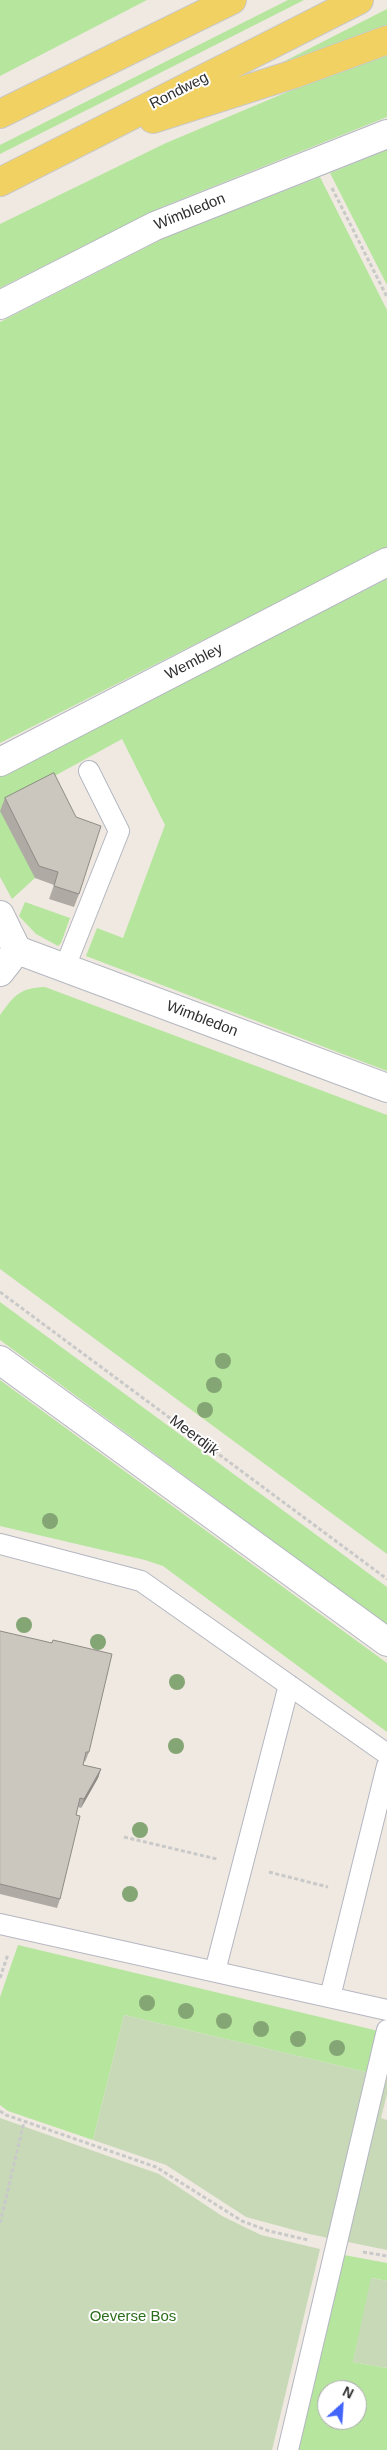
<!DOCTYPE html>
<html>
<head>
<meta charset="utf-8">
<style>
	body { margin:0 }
	#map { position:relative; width:387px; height:2450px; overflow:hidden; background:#efe9e1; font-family:Helvetica,sans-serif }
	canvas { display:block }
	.north { position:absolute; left:317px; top:2380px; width:50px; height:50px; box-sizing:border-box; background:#fff; border:1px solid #ababab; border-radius:50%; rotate:26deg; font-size:14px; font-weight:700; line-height:20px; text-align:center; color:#2e2e2e }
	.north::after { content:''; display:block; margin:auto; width:18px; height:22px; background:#4264fb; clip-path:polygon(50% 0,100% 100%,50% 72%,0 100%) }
</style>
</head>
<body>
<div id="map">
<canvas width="387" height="2450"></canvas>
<div class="north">N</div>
</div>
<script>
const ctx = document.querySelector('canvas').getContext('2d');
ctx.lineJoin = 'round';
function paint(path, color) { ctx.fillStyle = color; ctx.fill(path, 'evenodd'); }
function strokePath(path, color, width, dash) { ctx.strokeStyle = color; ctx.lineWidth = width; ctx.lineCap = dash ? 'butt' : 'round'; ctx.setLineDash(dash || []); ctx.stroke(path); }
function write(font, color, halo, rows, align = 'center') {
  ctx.font = font + ' Helvetica,sans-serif'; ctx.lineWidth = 4; ctx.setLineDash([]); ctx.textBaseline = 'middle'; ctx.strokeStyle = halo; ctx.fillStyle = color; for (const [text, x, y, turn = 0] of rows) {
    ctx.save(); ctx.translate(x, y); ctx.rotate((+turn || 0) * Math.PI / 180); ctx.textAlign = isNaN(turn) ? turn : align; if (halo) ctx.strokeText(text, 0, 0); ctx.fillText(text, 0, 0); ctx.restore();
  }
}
paint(new Path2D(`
	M0,0H147L0,76Z
	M288,0H304L0,154V145Z
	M387,9V27L285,64L283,62Z
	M387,50V117L162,207L0,288V224L166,143Z
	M387,150V285L330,173Z
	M320,177L387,310V547L0,743V322L168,236Z
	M387,579V1071L86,956L97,928L123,938L165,825L122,739L49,779L35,878L12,899L0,877V776Z
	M25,902L70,918L61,943L58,946L36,934L19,916Z
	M45,987L387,1115V1554L0,1269V1015C14,996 19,988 45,987Z
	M0,1302L387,1587V1625L0,1340Z
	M0,1380L387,1663V1732L163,1566L145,1560L0,1526Z
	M18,1945L387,2033V2077L124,2015L93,2140L8,2111L0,2105V1997Z
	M344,2255L387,2263V2281L372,2278L353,2362L387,2368V2450H297ZM327,2390H357V2420H327Z`), '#b6e59e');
paint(new Path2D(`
	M124,2015L387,2077V2094L381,2118L387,2120V2250L309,2234L246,2217L166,2165L93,2140Z
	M0,2118L159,2174L222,2216L261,2235L320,2249L272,2450H0Z
	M371,2278L387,2281V2368L353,2362Z`), '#c8d9b8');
const lane = new Path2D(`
	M65,967L119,831L89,771
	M0,1544L141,1581L387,1754
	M0,1924L387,2010
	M215,1971L289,1685
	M330,1997L387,1766
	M288,2450L387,2030`);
const street = new Path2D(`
	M0,305L155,226L387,134
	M0,762L387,562
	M0,915L17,950
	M0,972L17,950L387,1088
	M0,1360L387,1642`);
const primary = new Path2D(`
	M0,114L232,0
	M153,119L294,74L387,40
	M0,182L359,0`);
strokePath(lane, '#b4b7c1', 22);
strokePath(street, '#b4b7c1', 30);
strokePath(primary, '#c9c9c9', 30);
strokePath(new Path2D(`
	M332,188L387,297
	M0,1292L387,1579
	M124,1837L217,1859
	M269,1872L328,1887
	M0,1978L8,1954
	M0,2111L6,2115L156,2167L242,2221L269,2231L308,2240
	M0,2223L24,2122
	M363,2252L387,2256`), '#c9c9c9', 3, [4, 2.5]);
strokePath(lane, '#fff', 20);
strokePath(street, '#fff', 28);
strokePath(primary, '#f2d163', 28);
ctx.fillStyle = '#84a574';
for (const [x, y] of [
	[223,1361],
	[214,1385],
	[205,1410],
	[50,1521],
	[24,1625],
	[98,1642],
	[177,1682],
	[176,1746],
	[140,1830],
	[130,1894],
	[147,2003],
	[186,2011],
	[224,2021],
	[261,2029],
	[298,2039],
	[337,2048]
]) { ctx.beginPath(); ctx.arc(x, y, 8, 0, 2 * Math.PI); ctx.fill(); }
paint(new Path2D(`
	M5,798L79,894L74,907L49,899L54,885L35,878L0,811Z
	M0,1631L89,1752L85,1762L84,1761L83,1765L101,1769L98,1778L81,1808L78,1807L60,1899L57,1908L0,1894Z`), '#afaba4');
paint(new Path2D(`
	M101,1769L98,1778L81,1808L84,1799Z`), '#8e8b86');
const building = new Path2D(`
	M54,773L76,817L101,826L79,894L54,886L58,872L39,866L5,798Z
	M0,1631L52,1643L53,1640L112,1654L89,1752H86L83,1765L101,1769L84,1799L80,1798L76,1815L80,1816L60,1899L0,1884Z`);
paint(building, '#cbc7bf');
strokePath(building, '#8e8b86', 1);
write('15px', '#2e2e2e', '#fff', [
	["Rondweg",179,91,-27],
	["Wimbledon",190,212,-22],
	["Wembley",194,662,-27],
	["Wimbledon",202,1019,21],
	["Meerdijk",194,1436,37]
]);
write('15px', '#2c6e1b', '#fff', [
	["Oeverse Bos",133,2317]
]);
</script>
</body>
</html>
